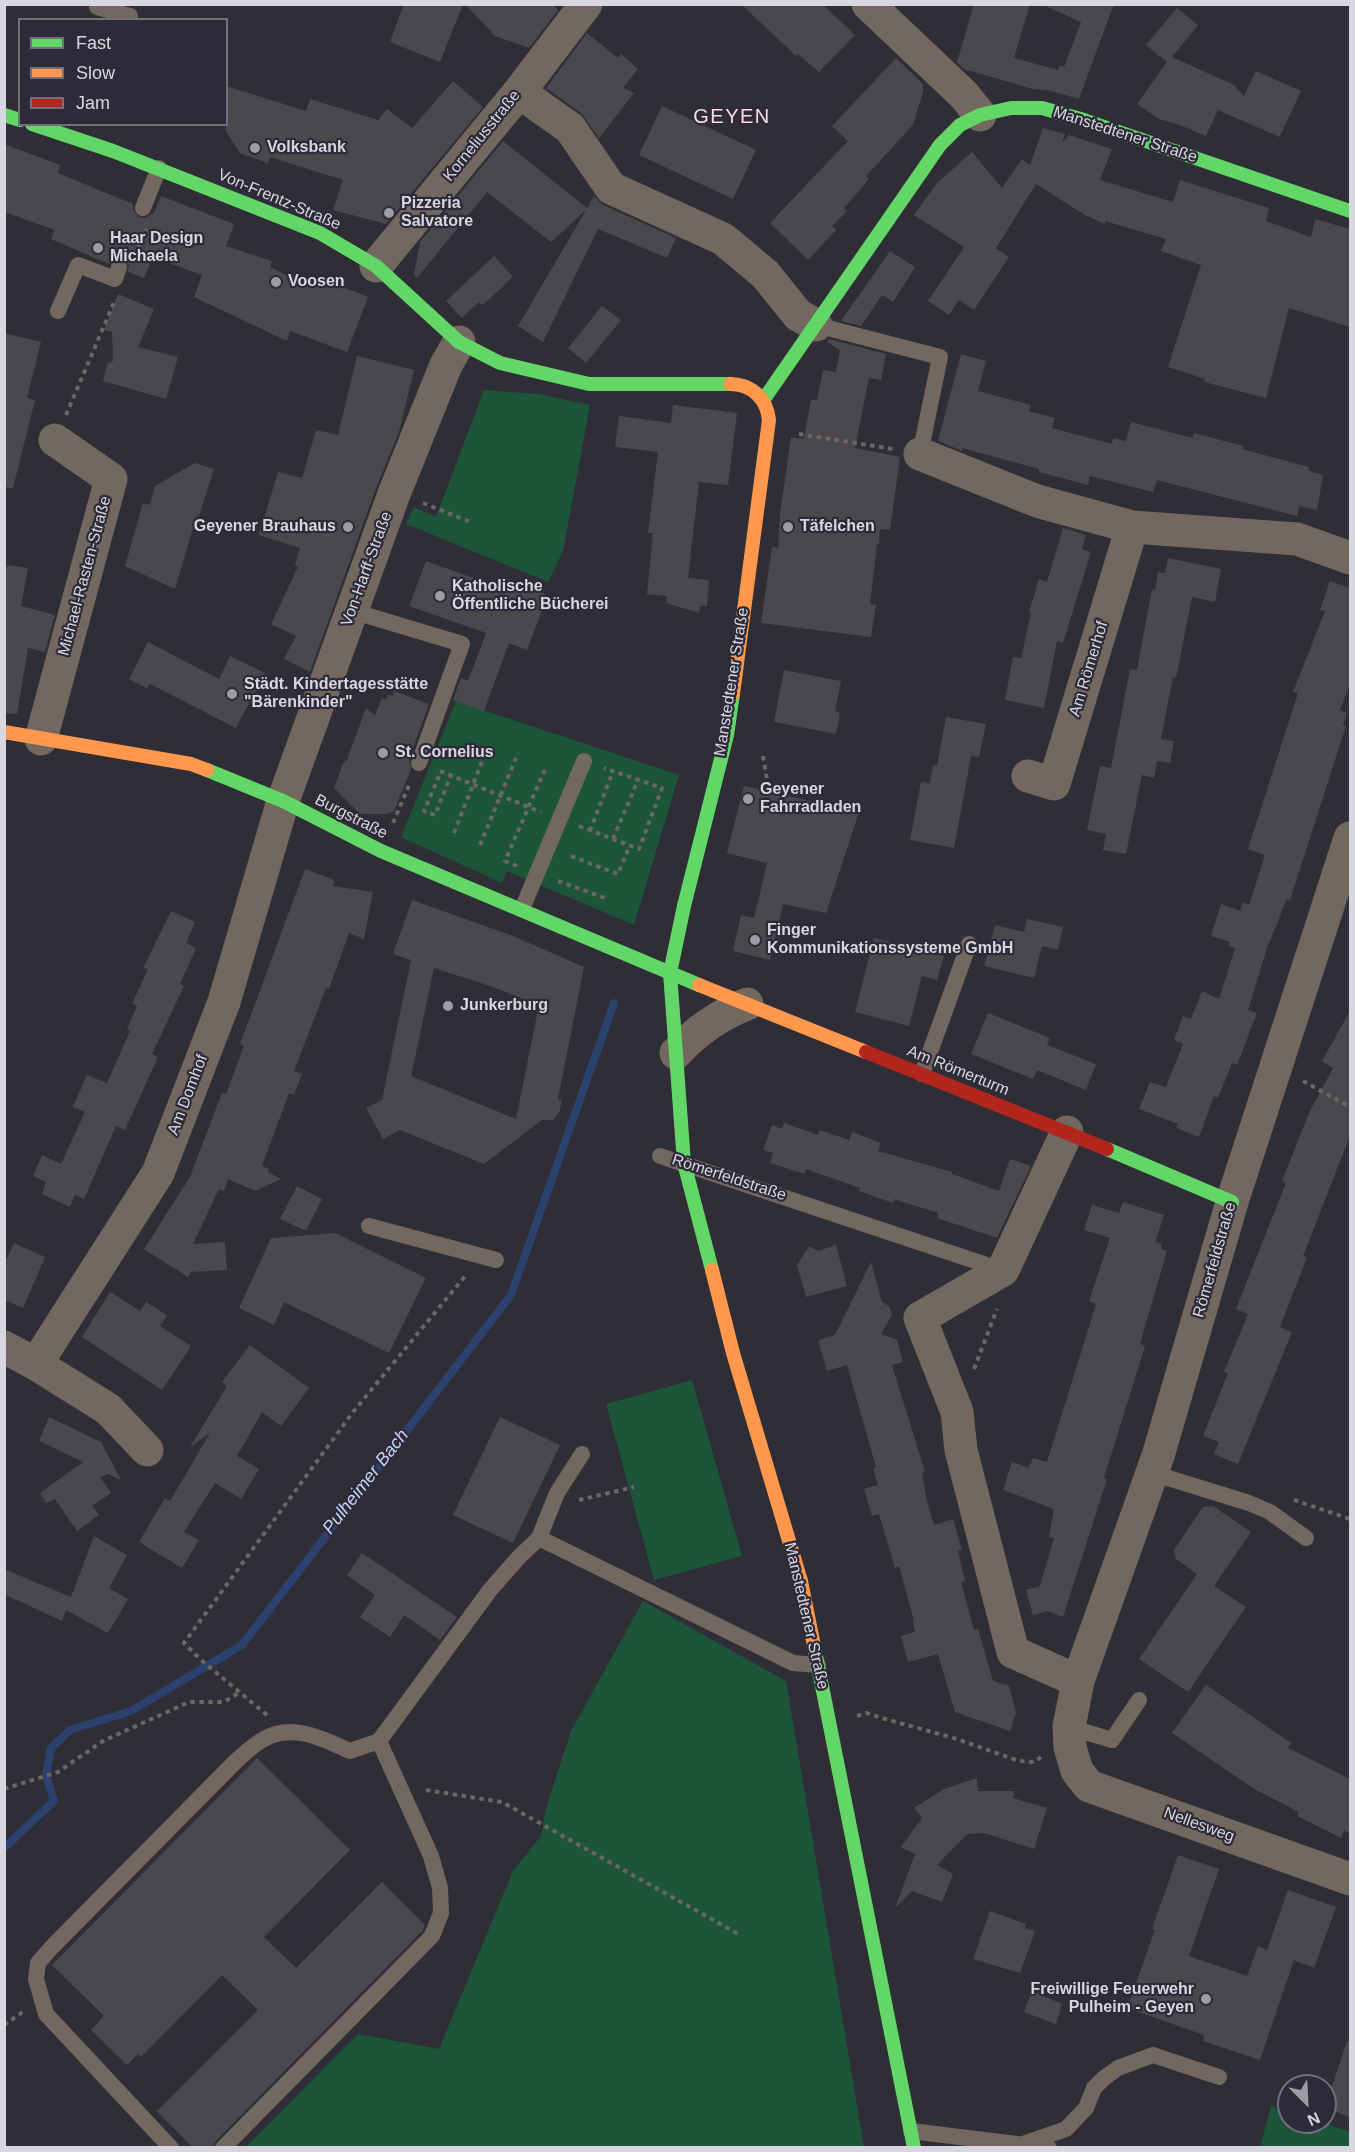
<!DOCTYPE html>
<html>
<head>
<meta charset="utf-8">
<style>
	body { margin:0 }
	#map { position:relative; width:1355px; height:2152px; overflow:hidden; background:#2f2e36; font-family:Arial,sans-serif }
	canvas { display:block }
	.frame { position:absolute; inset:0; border:6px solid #d8d7e0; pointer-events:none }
	.legend { position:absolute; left:18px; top:18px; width:210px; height:108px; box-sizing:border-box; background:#2d2b39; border:2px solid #71707c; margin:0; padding:8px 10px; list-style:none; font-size:18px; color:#d8d7e0 }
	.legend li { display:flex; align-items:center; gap:12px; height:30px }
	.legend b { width:30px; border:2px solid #71707c }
	.north { position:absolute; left:1277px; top:2074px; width:60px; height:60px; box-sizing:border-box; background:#2d2b39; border:2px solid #71707c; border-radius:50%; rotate:156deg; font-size:16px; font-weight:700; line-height:24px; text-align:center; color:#d8d7e0 }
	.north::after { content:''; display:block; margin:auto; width:21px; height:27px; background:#9d9ca4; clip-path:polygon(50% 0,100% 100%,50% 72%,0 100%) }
</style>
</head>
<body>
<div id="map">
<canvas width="1355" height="2152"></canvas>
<div class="frame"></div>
<ul class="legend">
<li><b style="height:8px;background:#63d668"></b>Fast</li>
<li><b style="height:8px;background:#ff974d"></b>Slow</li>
<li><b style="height:8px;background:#b3261e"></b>Jam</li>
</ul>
<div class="north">N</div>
</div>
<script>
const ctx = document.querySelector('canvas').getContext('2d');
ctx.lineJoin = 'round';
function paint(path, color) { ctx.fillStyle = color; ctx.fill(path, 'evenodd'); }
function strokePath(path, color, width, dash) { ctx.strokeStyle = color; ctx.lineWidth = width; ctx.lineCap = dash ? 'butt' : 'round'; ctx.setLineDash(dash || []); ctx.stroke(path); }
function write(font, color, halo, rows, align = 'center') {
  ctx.font = font + ' Arial,sans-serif'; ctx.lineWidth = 4.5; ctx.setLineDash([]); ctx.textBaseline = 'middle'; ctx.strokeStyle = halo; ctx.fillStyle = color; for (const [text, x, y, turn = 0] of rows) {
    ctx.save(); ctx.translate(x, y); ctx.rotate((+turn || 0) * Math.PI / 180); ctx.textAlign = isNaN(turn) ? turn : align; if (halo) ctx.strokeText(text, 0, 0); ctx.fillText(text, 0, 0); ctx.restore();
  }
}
paint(new Path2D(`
	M484,390L539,394L590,405L563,551L548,582L406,524L414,507L436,517Z
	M456,701L679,775L634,925L507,871L502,883L401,837Z
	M692,1380L742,1556L654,1580L606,1404Z
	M643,1601L786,1681L864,2147H246L358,2034L439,2049L513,1871L541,1836L546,1808L571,1731Z
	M1271,2106L1289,2112V2122H1320L1350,2132V2147H1260Z`), '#1c5539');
strokePath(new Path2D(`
	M4,1848L54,1801L46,1775L51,1748L70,1730L131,1711L242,1645L511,1295L614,1003`), '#2b416e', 8);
paint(new Path2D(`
	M404,4H463L440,62L390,42Z
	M465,4H552L558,10L529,48L495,36Z
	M741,4H822L855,35L819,72L798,54L796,56Z
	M974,4H1030L1014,58L1058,70L1060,65L1064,67L1081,22L1041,4H1114L1079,99L1047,90L1033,89L964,69L957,62Z
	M1177,8L1198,25L1172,57L1234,85L1244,96L1256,71L1301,91L1280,136L1282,138L1218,110L1206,136L1180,125L1159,119L1137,104L1167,62L1146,45Z
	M587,33L618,58L621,54L638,69L623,88L634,93L599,138L581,113L546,88Z
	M896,58L923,84V92L913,125L866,176L869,179L844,208L847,211L832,226L836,230L808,260L770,223L848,141L832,126Z
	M453,81L483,107L386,224L333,210L343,180L270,157L268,163L240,153L226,131V86L306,111L310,99L378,120L387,109L412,128Z
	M662,106L756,150L733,199L639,155Z
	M1043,128L1065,134L1062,143L1069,135L1112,149L1100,180L1173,202L1180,180L1269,208L1266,221L1311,237L1315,219L1350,229V327L1289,308L1266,398L1204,382L1205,379L1168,367L1201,265L1161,251L1166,239L1105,221V224L1085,215L1036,184L996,248L1009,257L974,310L959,300L949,315L928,301L964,247L914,215L937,183L972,152L1002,188L1022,159L1030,165Z
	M503,141L587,208L594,196L603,205L676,238L667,258L598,229L543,342L518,326L586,210L551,242L487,192L417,278L414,275L420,242Z
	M4,144L60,165L58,173L133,204V210L139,217L145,218L154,213L161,196L234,224L226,246L272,261L270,267L308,286L312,275L368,297L347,352L290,331L287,341L194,297L202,275L153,257L144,278L128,272L129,264L123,257H116L109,264L51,239L55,230L4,212Z
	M890,251L915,267L893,302L882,295L861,326L841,321Z
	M494,256L513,277L483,305L479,302L462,318L446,301Z
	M118,294L154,309L138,347L178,357L166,399L103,381L107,364L113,361L112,332L104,330Z
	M602,306L621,320L586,363L568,348Z
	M4,333L41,342L27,398L35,400L13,488L4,487Z
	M829,339L886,354L881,380L869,378L855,448L900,457L890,530L880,529L879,544H877L870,604L876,605L871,637L761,623L772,547L778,548L780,514L791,437L804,439L811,400H817L823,370L836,372L840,350L827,342Z
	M961,354L986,361L978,391L1031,405L1029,411L1055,418L1052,428L1112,444L1113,438L1126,441L1131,422L1193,438L1194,433L1243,446L1242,449L1309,467V471L1323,475L1317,510L1299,506L1297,516L1157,480L1153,492L1090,476L1088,485L1039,472V469L962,448V451L938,441Z
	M357,356L414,370L399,432L376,488L310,672L284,659L296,636L271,624L298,567L295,565L300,548L259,535L278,472L302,478L316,430L338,435Z
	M673,405L737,413L728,485L699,482L688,578L709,580L707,606H700L699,613L666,603L667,596L647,594L653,533H648L658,452L615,447L619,416L671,423Z
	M195,463L214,469L199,516L197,515L175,589L125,566L143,503L150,505L155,486Z
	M1063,528L1086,535L1082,549L1091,552L1063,643L1057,641L1044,708L1005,700L1013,657L1021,658L1031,613L1029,612L1039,579L1047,582Z
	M1168,558L1221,569L1215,602L1192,597L1176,678L1173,677L1161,739L1174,741L1170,763L1157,761L1154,778L1142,775L1126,854L1103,850L1106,834L1087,830L1100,766L1111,768L1130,669L1137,670L1152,589L1155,590L1158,572L1165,573Z
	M426,561L501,588L505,578L548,595L527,650L509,643L484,711L453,700L461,678L468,681L486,633L409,606Z
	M7,565L28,568L21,606L55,615L45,652L28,648L17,714L4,713V578Z
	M1330,581L1350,588V683L1340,710L1347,713L1343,725L1346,726L1290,900L1287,899L1267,948L1248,1010L1257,1013L1237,1065L1232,1063L1218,1098L1214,1096L1199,1137L1176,1128L1178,1124L1139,1109L1150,1082L1166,1087L1183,1044L1174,1040L1183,1016L1191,1019L1202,991L1219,999L1235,948L1229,946L1230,942L1211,936L1221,904L1240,911L1243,902L1249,905L1265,855L1248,849L1298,693L1293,692L1325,611L1320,610Z
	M148,642L219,679L230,656L265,673L236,728L150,684L147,688L129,679Z
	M784,670L841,681L835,711L840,713L836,734L774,722Z
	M394,691L429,704L409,759L411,769L394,811L387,814H360L334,788L343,763L347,760L366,708L375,715L382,698L386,700L388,694L393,696Z
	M946,717L986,724L979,757L971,756L954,848L910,840L921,782L930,783L933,765L937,766Z
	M744,786L859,812L826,913L783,904L770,960L733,951L741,915L754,918L767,863L727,853Z
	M305,869L334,880L333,886L373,892L364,939L349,933L329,989L326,988L294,1071L302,1074L294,1095L289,1093L262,1166L269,1169L268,1172L281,1179L255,1191L228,1179L224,1191L219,1189L193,1244L225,1242L227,1270L191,1272L188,1277L144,1249L190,1177L222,1093L226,1094L244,1046L240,1044Z
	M412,900L513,936L584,967L558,1099L562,1100L559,1113L553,1120H542L484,1164L400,1130L383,1139L366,1108L382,1100L411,960L393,954ZM434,968L493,987L539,1005L516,1119L411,1076Z
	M171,911L195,922L186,943L196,948L180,984L184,986L152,1054L158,1057L125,1130L116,1126L84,1199L75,1195L70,1207L42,1194L46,1182L33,1176L42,1155L61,1164L85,1112L73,1107L87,1075L107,1083L130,1031L127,1029L137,1006L132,1004L148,969L143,968Z
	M1027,919L1063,927L1058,950L1042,946L1034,978L984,966L995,925L1024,932Z
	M874,938L944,956L937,980L922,976L909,1026L855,1012Z
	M1350,1011V1136L1303,1256L1307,1257L1280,1327L1292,1332L1238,1464L1214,1454L1219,1442L1203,1436L1228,1373L1224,1372L1248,1314L1236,1309L1286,1183L1282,1181L1309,1113L1333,1068L1322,1061Z
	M988,1013L1050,1038L1047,1045L1096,1064L1086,1090L1037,1070L1033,1079L971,1054Z
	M784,1123L818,1135L820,1130L849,1140L852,1132L881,1143L878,1151L952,1172V1174L999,1191L1010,1159L1031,1166L997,1238L937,1218L938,1213L894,1199L893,1203L859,1191L860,1188L806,1169L804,1174L770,1163L773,1153L763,1150L772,1125L782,1129Z
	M297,1186L322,1199L306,1231L280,1219Z
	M1123,1202L1164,1215L1155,1242L1162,1244L1161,1249L1167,1251L1140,1344L1145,1346L1104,1478L1107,1479L1063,1617L1047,1611L1033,1615L1026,1590L1040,1586L1054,1538L1049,1537L1054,1509L1003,1490L1012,1462L1029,1468L1033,1458L1047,1462L1096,1304L1089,1301L1110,1238L1084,1230L1092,1205L1119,1213Z
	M335,1233L426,1278L389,1353L284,1302L274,1325L239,1308L271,1238Z
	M14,1243L45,1257L23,1308L4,1300V1265Z
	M836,1245L847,1286L806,1297L797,1265L809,1246L818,1251Z
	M871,1262L882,1302L889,1306L892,1315L881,1334L897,1340L903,1362L892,1365L925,1472L922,1473L927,1501L934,1525L953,1519L962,1550L958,1551L965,1581L961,1582L974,1630L978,1629L993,1681L1009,1686L1016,1713L1010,1731L955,1712L938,1654L908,1662L901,1636L915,1632L913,1621H914L899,1566L895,1568L879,1514L872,1516L864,1489L878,1485L873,1468L876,1467L847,1365L827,1371L818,1340L835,1335Z
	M110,1292L140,1311L146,1302L156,1308L167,1316L160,1326L191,1346L162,1390L82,1337Z
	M250,1345L309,1388L281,1426L262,1412L237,1456L259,1469L241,1499L215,1483L184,1532L199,1540L182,1568L139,1542L165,1498L170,1501L210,1433L190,1447L227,1386L222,1382Z
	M49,1417L101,1442L121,1480L108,1474L100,1477L111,1493L92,1506L99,1515L77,1531L55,1499L46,1503L40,1493L83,1462L39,1441Z
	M500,1417L560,1445L513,1543L453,1515Z
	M1213,1506L1251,1532L1214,1586L1246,1607L1188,1692L1139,1659L1197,1574L1204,1579L1176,1559L1174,1550L1203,1507Z
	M94,1536L127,1555L109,1588L128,1599L108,1633L66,1610L62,1621L4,1594V1569L71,1597Z
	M362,1553L457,1617L440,1640L404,1615L390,1637L360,1617L375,1595L347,1575Z
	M1206,1685L1291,1743L1288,1748L1350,1779V1834L1344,1830L1341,1838L1297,1816L1299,1812L1256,1790L1172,1733Z
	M257,1758L350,1850L264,1937L296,1968L382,1882L425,1925L423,1930L216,2141L211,2148H193L157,2111L258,2010L222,1975L141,2057L138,2054L127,2065L91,2030L104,2016L52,1965Z
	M977,1778L978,1791H1014L1013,1798L1047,1808L1034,1849L984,1833L967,1834L937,1865L953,1874L942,1902L912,1891L895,1908L915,1854L901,1847L922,1818L914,1808L944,1789Z
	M1178,1855L1219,1869L1189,1956L1247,1976L1258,1946L1267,1950L1288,1890L1336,1907L1314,1968L1294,1960L1260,2060L1203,2041L1204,2035L1127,2008L1155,1930L1152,1929Z
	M990,1911L1026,1924L1025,1928L1035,1931L1020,1973L973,1959Z
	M1032,1991L1062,2004L1056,2024L1024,2012Z
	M1347,2041H1350V2117L1325,2108Z`), '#4b484d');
strokePath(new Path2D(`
	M135,255L146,229
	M66,415L115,300
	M799,434L893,449
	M423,503L473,523
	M763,756L769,791
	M440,771L541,812
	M439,776L424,811L435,815L451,775
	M393,823L410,783
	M579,826L639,849L662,788L604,768
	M590,831L613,771
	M454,833L485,754
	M613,839L638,780
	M480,845L518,753
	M571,856L618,874L630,845
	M517,866L505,861L546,767
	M558,881L605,898
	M1303,1081L1350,1107
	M974,1369L997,1309
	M579,1500L634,1487
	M1294,1500L1350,1519
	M267,1715L201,1660L184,1643L353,1412L466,1275
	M857,1716L866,1713L882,1718L957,1739L1019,1761L1034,1762L1041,1757
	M4,1789L58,1772L103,1741L189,1702H224L240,1692
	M426,1790L502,1802L740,1935
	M4,2025L24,2011`), '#6c6664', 4, [4.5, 4.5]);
strokePath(new Path2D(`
	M97,7L130,16L129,20
	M143,208L159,168
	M58,311L78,265L115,279L119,267
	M816,325L940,357L920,454
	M352,611L462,644L419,763
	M522,909L584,761
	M922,1074L969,944
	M660,1156L1002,1270
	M369,1226L496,1260
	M1152,1473L1249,1503L1270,1512L1306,1538
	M539,1538L793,1663L818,1665
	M1069,1727L1112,1740L1139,1700
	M911,2131L1049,2148
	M1023,2144L1066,2129L1086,2108L1094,2088L1104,2078L1118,2068L1153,2055L1219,2077
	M171,2148L46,2014L36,1979L38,1963L51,1948L236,1761C245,1753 255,1743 266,1738C294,1723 325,1740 350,1751L379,1741L490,1590L519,1557L539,1538L557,1493L582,1454
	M223,2148L432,1936L441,1913L440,1888L431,1856L379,1741`), '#72685f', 16);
strokePath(new Path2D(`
	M868,4L964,95L980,115
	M519,92L570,128L611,188L723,239L765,274L798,315L816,325
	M376,266L519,92L586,4
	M920,454L1037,501L1132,527L1297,539L1350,558
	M41,739L111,479L55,440
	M1028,776L1054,784L1132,527
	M1350,838L1232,1202L1158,1456L1078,1681L1069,1727L1070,1747L1077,1771L1089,1786L1350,1879
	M676,1053C696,1031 719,1015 747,1004
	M1067,1132L1003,1270L920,1318L957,1412L961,1450L1013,1652L1078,1681
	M4,1347L36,1364L108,1409L147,1450
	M36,1364L158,1173L224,1002L283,801L394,494L446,365L459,342`), '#72685f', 33);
strokePath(new Path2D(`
	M4,115L20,120
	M32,124L113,151L320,233L376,266L459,342L500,363L589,384H730
	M764,399L940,145L960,125L980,115L1011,108H1042L1084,120L1350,211
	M207,770L283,801L381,851L699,985
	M1107,1149L1232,1202
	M712,1270L684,1163L670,973L684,906L727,735L733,694
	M815,1651L914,2148`), '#63d668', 14);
strokePath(new Path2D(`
	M730,384C752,384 767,399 769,420L733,694
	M4,732L191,764L207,770
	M699,985L866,1052
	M712,1270L733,1353L801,1581L815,1651`), '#ff974d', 14);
strokePath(new Path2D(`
	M866,1052L1107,1149`), '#b3261e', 14);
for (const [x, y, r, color] of [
	[255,148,6,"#9d9ca4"],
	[389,213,6,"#9d9ca4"],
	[98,248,6,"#9d9ca4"],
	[276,282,6,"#9d9ca4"],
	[348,527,6,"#9d9ca4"],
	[788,527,6,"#9d9ca4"],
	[440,596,6,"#9d9ca4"],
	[232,694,6,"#9d9ca4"],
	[383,753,6,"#9d9ca4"],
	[748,799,6,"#9d9ca4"],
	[755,940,6,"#9d9ca4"],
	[448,1006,6,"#9d9ca4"],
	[1206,1999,6,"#9d9ca4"]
]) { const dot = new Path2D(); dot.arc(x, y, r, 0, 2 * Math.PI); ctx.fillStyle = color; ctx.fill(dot); strokePath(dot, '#2d2b39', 2); }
write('16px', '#d8d7e0', '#2d2b39', [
	["Manstedtener Straße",1125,135,18],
	["Korneliusstraße",482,136,-51],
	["Von-Frentz-Straße",279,200,23],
	["Von-Harff-Straße",367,569,-70],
	["Michael-Rasten-Straße",85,576,-75],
	["Am Römerhof",1089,669,-73],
	["Manstedtener Straße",732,682,-81],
	["Burgstraße",351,817,27],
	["Am Römerturm",958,1071,22],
	["Am Domhof",188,1095,-69],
	["Römerfeldstraße",729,1178,18],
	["Römerfeldstraße",1215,1260,-74],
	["Manstedtener Straße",806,1616,77],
	["Nellesweg",1199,1825,20]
]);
write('bold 16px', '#d8d7e0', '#2d2b39', [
	["Volksbank",267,148],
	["Pizzeria",401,204],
	["Salvatore",401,222],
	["Haar Design",110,239],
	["Michaela",110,257],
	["Voosen",288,282],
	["Geyener Brauhaus",336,527,"right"],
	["Täfelchen",800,527],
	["Katholische",452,587],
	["Öffentliche Bücherei",452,605],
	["Städt. Kindertagesstätte",244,685],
	["\"Bärenkinder\"",244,703],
	["St. Cornelius",395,753],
	["Geyener",760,790],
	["Fahrradladen",760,808],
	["Finger",767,931],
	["Kommunikationssysteme GmbH",767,949],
	["Junkerburg",460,1006],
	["Freiwillige Feuerwehr",1194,1990,"right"],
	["Pulheim - Geyen",1194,2008,"right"]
], 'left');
write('italic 18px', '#c5d6f6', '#2d2b39', [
	["Pulheimer Bach",366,1482,-52]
]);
ctx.letterSpacing = '1.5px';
write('20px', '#fcd9e0', '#2d2b39', [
	["GEYEN",732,117]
]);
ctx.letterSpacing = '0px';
</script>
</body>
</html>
